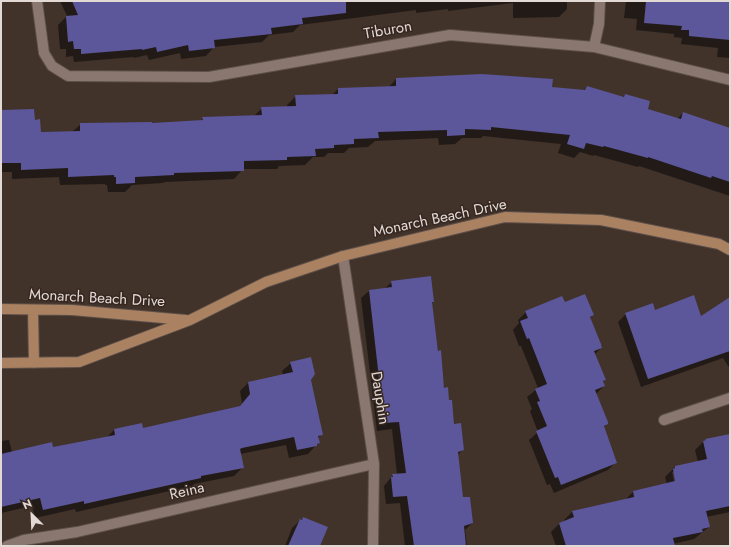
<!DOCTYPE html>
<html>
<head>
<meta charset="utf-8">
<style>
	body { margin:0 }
	#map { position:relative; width:731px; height:547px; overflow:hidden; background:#41322a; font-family:Jost,sans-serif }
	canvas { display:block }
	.frame { position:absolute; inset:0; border:2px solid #e3d9d5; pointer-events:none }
	.north { position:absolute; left:12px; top:495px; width:40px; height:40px; -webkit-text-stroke:3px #362821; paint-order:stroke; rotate:336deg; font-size:11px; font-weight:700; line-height:16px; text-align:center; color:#e3d9d5 }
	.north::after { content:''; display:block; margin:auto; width:14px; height:18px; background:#e3d9d5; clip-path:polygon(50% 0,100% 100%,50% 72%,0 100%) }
</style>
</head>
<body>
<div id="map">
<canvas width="731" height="547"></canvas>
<div class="frame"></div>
<div class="north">N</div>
</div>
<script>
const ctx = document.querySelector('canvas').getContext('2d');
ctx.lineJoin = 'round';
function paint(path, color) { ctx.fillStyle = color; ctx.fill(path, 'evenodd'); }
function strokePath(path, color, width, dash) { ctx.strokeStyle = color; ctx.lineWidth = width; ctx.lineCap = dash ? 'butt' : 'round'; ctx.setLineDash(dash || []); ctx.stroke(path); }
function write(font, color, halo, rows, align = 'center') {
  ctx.font = font + ' Jost,sans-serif'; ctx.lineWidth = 3; ctx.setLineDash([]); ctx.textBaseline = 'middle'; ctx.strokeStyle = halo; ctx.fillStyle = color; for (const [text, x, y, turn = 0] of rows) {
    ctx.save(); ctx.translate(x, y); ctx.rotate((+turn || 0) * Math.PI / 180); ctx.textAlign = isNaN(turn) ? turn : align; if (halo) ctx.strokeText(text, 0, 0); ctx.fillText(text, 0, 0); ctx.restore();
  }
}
paint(new Path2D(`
	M60,1H567V9L559,17L513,18V3L448,11V9L416,13V10L300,25L293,32L269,35L262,42L214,47L206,56L181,59L180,53L149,60L147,55L134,58V57L74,62L73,56L66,57V49H60L58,25L67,16Z
	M626,1H730V58L717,57L718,48L681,44L682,38L674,37V34L636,30L637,19L624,18Z
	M396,79L551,88L583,91L587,87L623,97L625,95L647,110L677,119L683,113L730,129V196L639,166L638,167L594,155L593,156L580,152L574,158L558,153L561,144L483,136L481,138H462L455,144L439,145L438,138L375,141L368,147L349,148L344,153H328L324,157H313L305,165L279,166L277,169H243L234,179L165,182L163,183L132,185L125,192H108L107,185H105V184L60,185L59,177L12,179V172H1V111L33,110L34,121L40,134L72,132L81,124H151L200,122L203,118L254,116L262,108L287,107V105L296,96L332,95L338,89L388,88Z
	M392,282L433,302L431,304L444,389L449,402L453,425L463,449L457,456L462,499L472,523L465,530L467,546H405L400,503L386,504L384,486L393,475H397L392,429L377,431L361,298L369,291L384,289Z
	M730,298V369L723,358L641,387L618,322L626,314L654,311L701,317Z
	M564,304L593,315L590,318L601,348L595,354L605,380L603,382L604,386L596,394L607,424L603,428L616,462L608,470L554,493L550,484L547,485L529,440L538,432L530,411L532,409L527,397L538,388L521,346H519L513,330L519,323L518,320L526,312Z
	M291,363L310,380L322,434L317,439L318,443L308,454L289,458L286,445L240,454L243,467L234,476L194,484L192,486L76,512L75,509L35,518L32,506L1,513V441L9,440L12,452L53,448L107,437L114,430H143L239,407L242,403L240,391L248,383L283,375L282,371Z
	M730,435V512L706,517L709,527L694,539L673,544L671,546H556L551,532L559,524L565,522L564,520L572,512L625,500L633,492L667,484L665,477L675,467L698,462L695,450L703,442L706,440ZM672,472H674L677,486H675Z
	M303,518L319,546H285L292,528Z`), '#0007');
paint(new Path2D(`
	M72,1H346V13L302,18L303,24L271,28L272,34L214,40L215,48L189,51L188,45L157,52L156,47L142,50V49L81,54V49H74L73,41L68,42L66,16L78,15Z
	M646,1H730V40L689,36V30H681L682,26L644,23Z
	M482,74L553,79L552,87L585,90L587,86L624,97L625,94L650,101L648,109L681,119L683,112L730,128V182L712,176L711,178L648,157V158L604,146L603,147L586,143L584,149L567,144L570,135L491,127V130L465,129V135L447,136V130L378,132L379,138L354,139V144L334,145V148L315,149L316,156L287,157V160L244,161V171L174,173V175L135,177V183L116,184V177H114V175L68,177V168L21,170V163H2L1,110L34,109L35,120L40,119L41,132L80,131V123L152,122V123L203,120L202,117L262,115L261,107L296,106L295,95L338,94V88L396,86V78Z
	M431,276L434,302H432L438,351L441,350L444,388L448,387L449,400H452L454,424L461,423L464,450L458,452L463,497H470L473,523L464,526L466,546H414L407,496L393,497L391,477H393L392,474L406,473L399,422L384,423L369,290L392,287L391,281Z
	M585,294L594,315L590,317L601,344L602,348L594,351L606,380L603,381L605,386L595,390L608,422V424L604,426L617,463L561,485L558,477L555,478L536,431L547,426L537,402L540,401L535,389L547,384L529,338L527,339L520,321L528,318L525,311L562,296L565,302Z
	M694,295L701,316L730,297V351L648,379L625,313L653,303L655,310Z
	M311,357L315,374L311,380L323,435L318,436L320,443L317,444V446L297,450L294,437L242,448L240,449L244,468L201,476V478L84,504V501L43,510L40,498L1,507V454L52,442L53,447L115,435L114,429L142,423L143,428L240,406L250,394L248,382L293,372L290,362Z
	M730,434V506L706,511L710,527L702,529L703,532L673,538L675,546H566L559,523L574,517L572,511L634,497L633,491L675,481L673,469L675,468V466L707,459L703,441L706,440L705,439Z
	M303,517L328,527L320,546H288L300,519L302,520Z`), '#5c569a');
const street = new Path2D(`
	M37,1L44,53L52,66L68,76L209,77L450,35L594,47L730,80
	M594,47L599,24L600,1
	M343,256L374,464L373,546
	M664,420L730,398
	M7,546L24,540L77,532L374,464`);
const secondary = new Path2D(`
	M1,309L72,310L186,320
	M33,310L34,363
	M1,363L79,362L190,320L266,282L343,256L505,217L601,220L719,244L730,250`);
strokePath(street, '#5c4f49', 12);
strokePath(secondary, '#5c4f49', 12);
strokePath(street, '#8a7870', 10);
strokePath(secondary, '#aa8161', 10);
write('15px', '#e3d9d5', '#362821', [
	["Tiburon",388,31,-10],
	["Monarch Beach Drive",440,219,-12],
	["Monarch Beach Drive",97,299,3],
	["Dauphin",379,398,81],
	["Reina",187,492,-13]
]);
</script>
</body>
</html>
